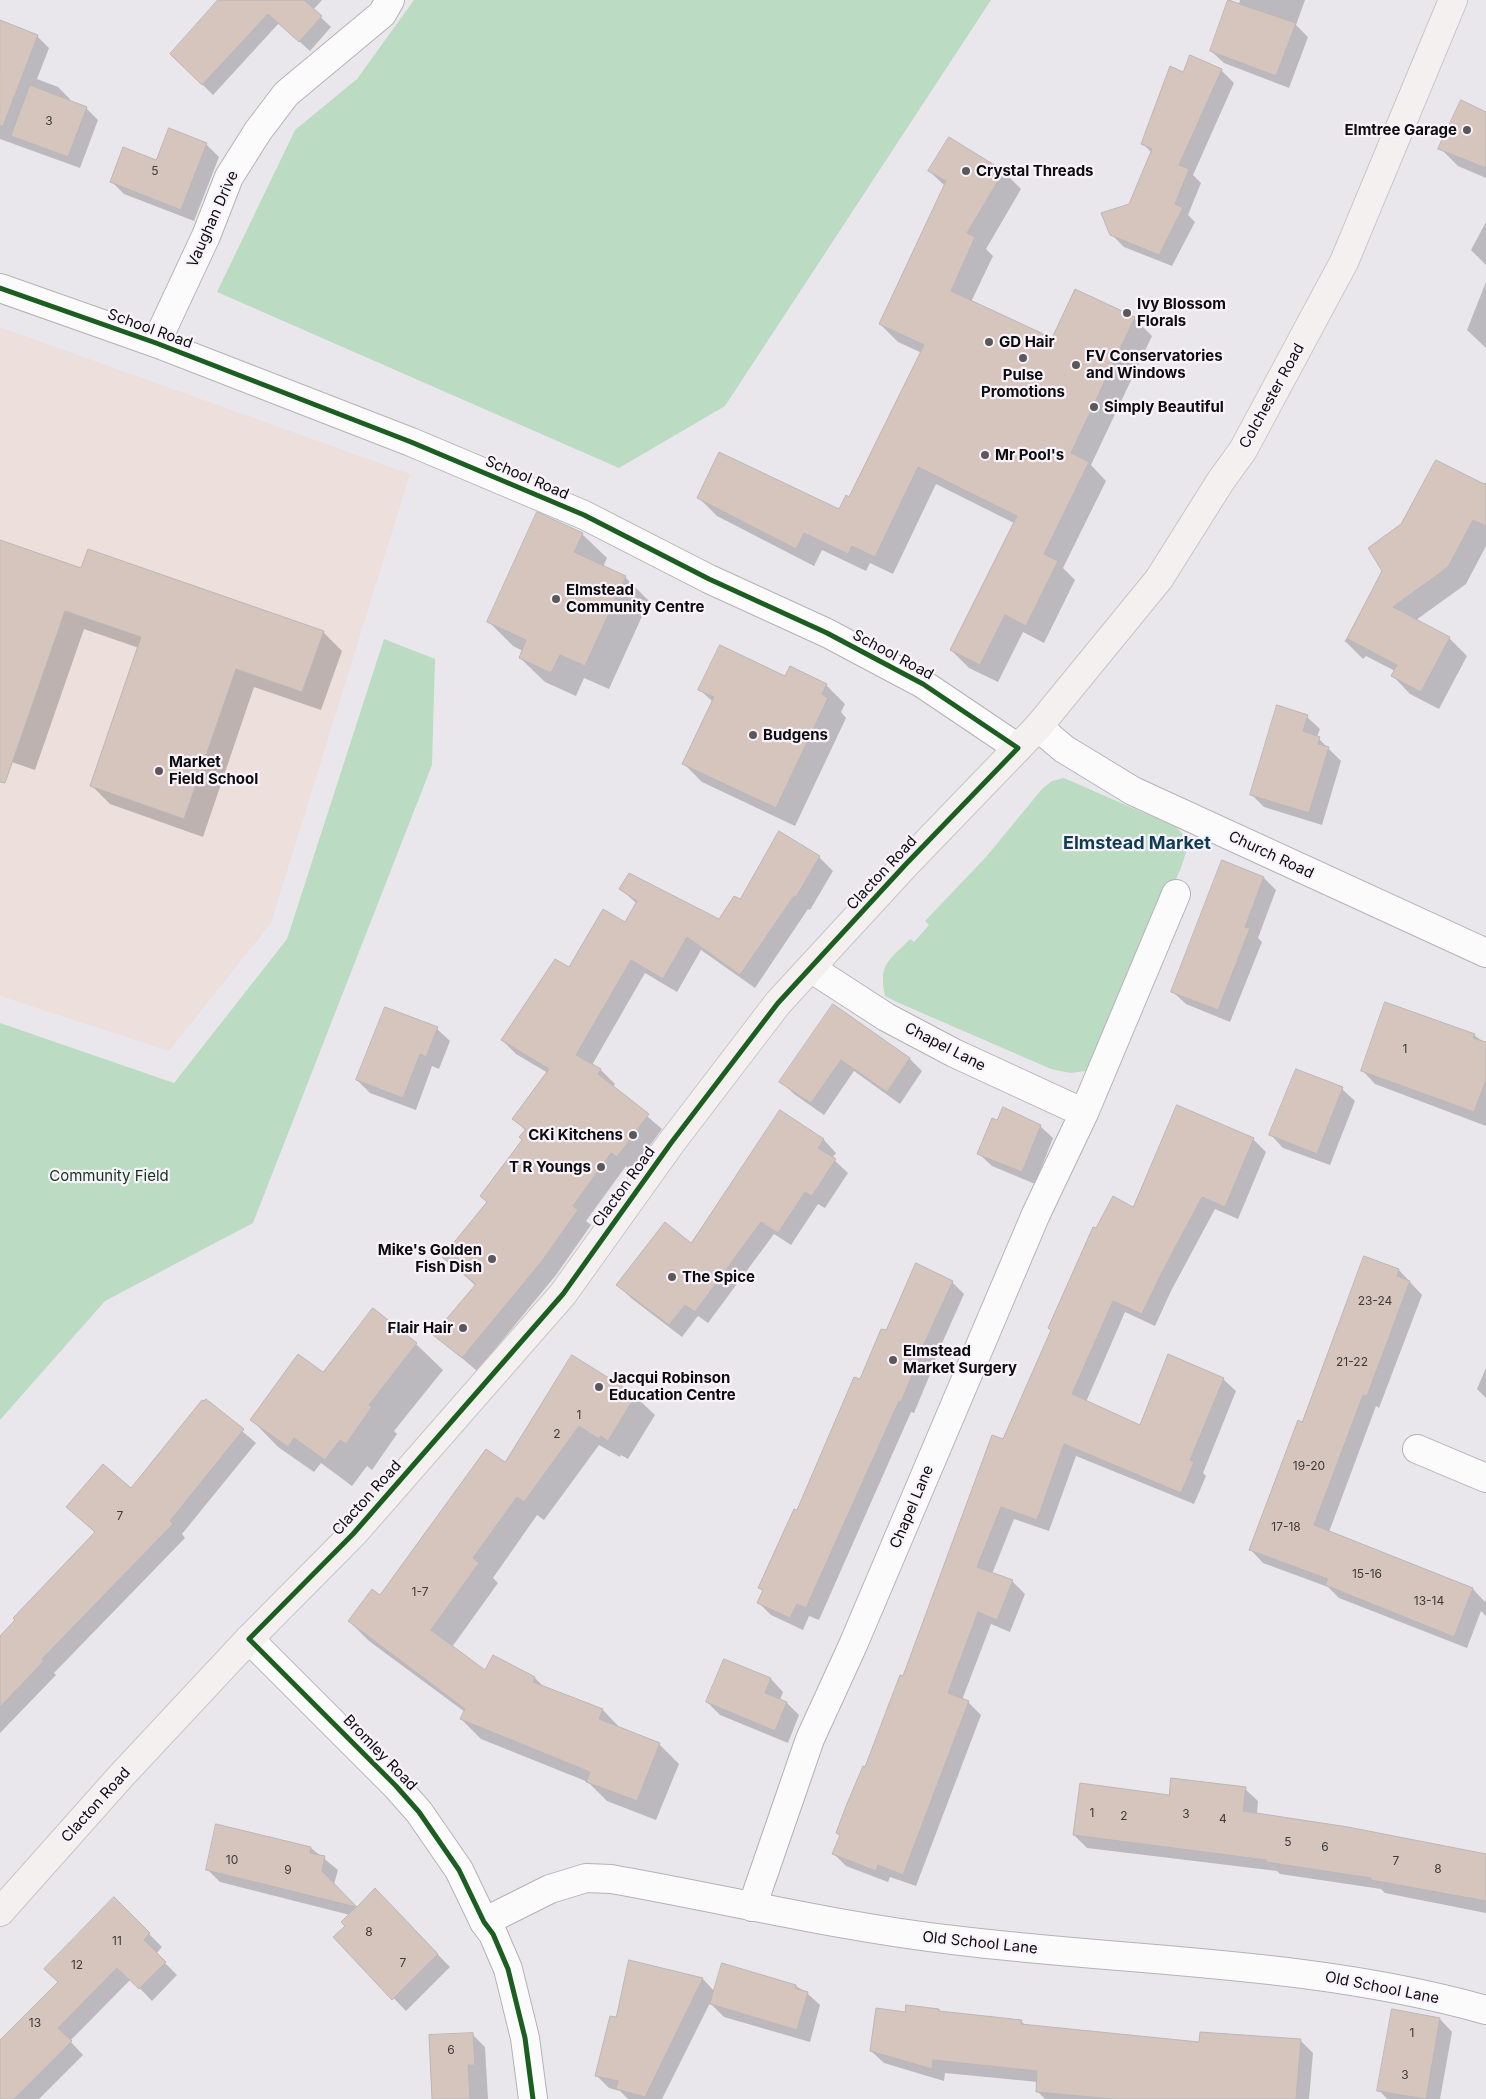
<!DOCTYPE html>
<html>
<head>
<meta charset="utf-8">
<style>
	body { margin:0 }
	canvas { display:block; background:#eae7ec }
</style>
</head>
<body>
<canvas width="1486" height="2099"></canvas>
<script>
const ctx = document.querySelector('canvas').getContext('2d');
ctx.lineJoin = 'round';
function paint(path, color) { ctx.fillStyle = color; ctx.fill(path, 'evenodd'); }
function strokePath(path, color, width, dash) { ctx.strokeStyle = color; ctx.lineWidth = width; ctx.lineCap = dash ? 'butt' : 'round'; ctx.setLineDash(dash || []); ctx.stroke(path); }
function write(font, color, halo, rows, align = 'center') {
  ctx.font = font + ' Inter,sans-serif'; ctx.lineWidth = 4.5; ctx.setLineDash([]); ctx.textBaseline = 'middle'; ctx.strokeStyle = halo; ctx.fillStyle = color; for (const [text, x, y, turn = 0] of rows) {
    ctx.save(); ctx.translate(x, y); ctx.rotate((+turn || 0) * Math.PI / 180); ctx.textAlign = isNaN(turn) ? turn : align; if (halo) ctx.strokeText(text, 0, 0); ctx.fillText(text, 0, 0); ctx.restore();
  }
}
paint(new Path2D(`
	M0,327L410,474L271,923L169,1051L0,996Z`), '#eddfdb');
paint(new Path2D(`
	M414,0H991L725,406L619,468L217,292L295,130L357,79Z
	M384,639L435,659L432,765L253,1223L105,1301L0,1420V1023L174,1083L287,939Z
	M1064,778L1176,827C1192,843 1187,849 1181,868L1096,1058L1086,1071L1070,1073L1051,1069L899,1003L885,996C878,963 889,961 910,939L914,942L929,925L925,921L986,857L1042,789L1052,781Z`), '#bbdbc2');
paint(new Path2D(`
	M233,0H322L313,10L331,27L310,51L279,23L213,95L179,61Z
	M1230,0L1239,4L1240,0H1305L1296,25L1308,37L1289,88L1224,63L1211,51Z
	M0,31L37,36L49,48L37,79L58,87L70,99L69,101L86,108L98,120L80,168L0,139Z
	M1221,70L1234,83L1193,175L1201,183L1188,215L1195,222L1172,266L1124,247L1111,234L1130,205L1152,153L1143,144L1184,73Z
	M1486,114V178L1458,166L1440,148Z
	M949,138L1004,172L1021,189L986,249L993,256L971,302L1052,340L1134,318L1152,336L1091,465L1106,481L1063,568L1075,580L1044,643L1023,632L998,682L969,668L951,650L1014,523L936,484L893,574L870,563L866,571L822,550L814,566L717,516L699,498L839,511L849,498L922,353L898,342L880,324L945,186L929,171Z
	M206,144L219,157L194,221L124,194L111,181Z
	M1486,222V265L1471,250Z
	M1486,282V348L1467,330Z
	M1486,482V546L1466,584L1416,620L1449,638L1467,656L1439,709L1410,694L1393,676L1395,671L1366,656L1363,659L1346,642L1384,571Z
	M582,534L607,558L603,567L625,577L649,601L609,689L584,678L576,696L545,682L520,658L523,651L513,646L489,622Z
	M0,541L82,569L323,632L342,651L321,710L254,687L203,837L110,804L91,785L139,648L84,629L35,770L0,758Z
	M785,677L826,685L845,704L841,712L846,718L795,826L702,782L683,763L713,702L700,690Z
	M1307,717L1320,729L1317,737L1341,761L1322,825L1264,807L1251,794Z
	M819,857L833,871L810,910L808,909L755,988L701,950L677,992L645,973L592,1065L601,1070L615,1084L613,1087L662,1129L631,1171L626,1166L586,1221L591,1225L556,1275L477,1371L435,1335L476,1286L444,1257L488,1203L524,1140L526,1131L514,1119L548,1073L516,1054L502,1040L569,969L625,924L637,904L621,889L720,920L740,901Z
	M1264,878L1276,890L1258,938L1262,942L1230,1022L1186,1004L1173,992Z
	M833,1006L910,1059L922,1071L900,1104L854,1071L824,1115L794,1094L781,1081Z
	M437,1029L450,1041L439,1069L432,1066L416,1110L370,1093L357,1080Z
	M1474,1035L1486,1044V1126L1375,1084L1363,1071Z
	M1342,1089L1355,1101L1330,1165L1283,1148L1271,1135Z
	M780,1111L824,1140L836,1153L832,1158L848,1173L825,1208L818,1204L791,1245L774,1234L708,1323L698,1316L682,1337L631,1298L618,1285L691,1244Z
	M1040,1126L1053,1138L1035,1184L992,1166L979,1154Z
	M1253,1139L1266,1152L1238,1219L1215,1209L1171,1291L1155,1326L1125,1312L1086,1402L1141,1427L1223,1379L1236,1391L1203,1473L1206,1476L1194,1504L1076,1456L1049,1531L1014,1519L992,1574L1012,1581L1025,1594L1010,1632L991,1624L962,1700L968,1702L981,1715L916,1886L890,1877L888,1882L846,1866L834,1854L841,1836L838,1833L1004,1441L1097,1230Z
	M1399,1270L1422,1295L1379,1408L1376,1406L1329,1532L1473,1589L1485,1602L1486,1599V1616L1481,1611L1467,1648L1339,1598L1328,1587L1263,1563L1251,1550L1303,1424Z
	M952,1282L964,1294L935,1359L936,1360L914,1413L911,1412L819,1620L809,1616L803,1630L771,1615L759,1603L764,1592L760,1588L886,1332Z
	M416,1344L443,1370L394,1431L397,1434L372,1470L367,1466L352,1486L321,1463L314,1472L278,1447L252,1420L323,1374Z
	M1486,1368V1398L1477,1389Z
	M635,1396L655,1415L628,1459L621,1455L620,1457L599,1445L544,1520L537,1515L493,1578L498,1583L452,1647L486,1672L535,1678L544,1687L603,1710L621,1729L659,1744L679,1764L656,1820L607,1801L588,1782L481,1739L461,1719L465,1712L369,1641L349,1621L380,1596L505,1464Z
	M206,1400L256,1443L182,1534L185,1538L54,1673L56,1675L0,1733V1637L96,1533L68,1507L131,1490Z
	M771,1679L783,1692L780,1700L787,1703L799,1715L788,1743L720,1715L707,1702Z
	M1245,1789L1258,1801L1257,1814L1486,1862V1913L1385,1893L1381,1889L1280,1874L1277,1871L1087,1848L1074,1835L1170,1796Z
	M311,1848L338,1870L334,1884L357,1908L388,1903L450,1967L406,2011L335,1937L346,1926L350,1915L220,1882L207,1869Z
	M114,1899L162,1947L156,1954L177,1975L152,2001L131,1979L70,2041L83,2055L39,2099H0V2042L59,1982Z
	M630,1962L703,1979L715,1992L723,1964L796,1986L807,1993L820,2005L810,2042L724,2017L710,2003L662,2099H628L620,2091L609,2088L597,2076L617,2018Z
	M939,2010L941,2013L1021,2021L1026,2026L1200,2043L1300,2040L1313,2053L1309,2099H1045L1037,2091L1038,2082L945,2073L944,2081L884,2063L871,2051L906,2014Z
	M1440,2019L1452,2032L1440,2099H1387L1379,2090Z
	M472,2034L485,2047L488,2099H433Z`), '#0003');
const building = new Path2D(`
	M218,0H304L322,16L299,42L268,14L202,85L170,54Z
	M1228,0L1296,23L1276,76L1210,51Z
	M0,20L38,35L3,126H0Z
	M1190,55L1222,69L1179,165L1189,169L1175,204L1183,208L1159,255L1110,235L1101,213L1129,204L1152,149L1141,144L1170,66L1183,72Z
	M30,85L87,107L68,157L11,136Z
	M1461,100L1486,112V168L1438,149Z
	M169,128L207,143L181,210L110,182L123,147L156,160Z
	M949,137L1004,171L967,233L975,237L951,291L1052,338L1075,289L1135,317L1071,453L1089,462L1044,554L1058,561L1026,626L1005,615L980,665L950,650L1017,516L918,467L875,557L852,546L848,554L804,533L796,549L697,498L719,452L839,509L846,495L849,497L924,345L879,324L946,181L928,171Z
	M1436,460L1486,485V526L1473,520L1448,567L1393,607L1450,637L1421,692L1391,676L1397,665L1348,639L1345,642L1382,571L1368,548L1401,524Z
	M537,512L583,533L574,552L626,576L585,666L560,655L551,673L519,658L526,640L487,622Z
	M0,540L81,568L88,549L324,631L302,692L236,669L184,819L90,786L141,637L65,611L5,783L0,782Z
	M720,645L785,676L790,666L827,684L822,694L828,698L776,808L682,764L714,697L698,690Z
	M1277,705L1308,715L1303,731L1320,737L1318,744L1329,747L1309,813L1250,795Z
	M779,831L820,856L796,897L794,896L740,975L687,937L663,979L631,960L576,1055L601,1069L598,1074L649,1114L617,1157L611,1153L573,1206L578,1210L542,1261L462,1358L433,1335L476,1284L442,1257L487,1202L480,1196L522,1140L519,1137L526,1129L512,1119L549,1069L501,1040L555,959L569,967L603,909L625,922L637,901L619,889L629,873L719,919L734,896L740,899Z
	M1222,860L1264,877L1245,927L1250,928L1218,1010L1171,992Z
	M1385,1002L1475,1034L1473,1038L1486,1042V1080L1474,1112L1361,1071Z
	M833,1004L910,1058L887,1092L841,1060L811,1103L779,1082Z
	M385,1007L438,1027L426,1057L420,1054L403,1098L356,1080Z
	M1296,1069L1343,1087L1317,1154L1269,1135Z
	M1177,1105L1254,1138L1225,1207L1202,1197L1159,1278L1142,1314L1113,1301L1072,1394L1140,1425L1168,1354L1224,1378L1190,1460L1194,1462L1181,1493L1064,1444L1037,1520L1001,1507L977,1567L1013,1580L997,1620L978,1612L948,1693L969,1701L903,1875L878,1865L876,1871L832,1854L840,1835L836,1833L846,1806L863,1766L865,1767L900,1675L903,1676L992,1435L1003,1439L1051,1330L1048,1328L1093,1227L1096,1228L1113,1196L1133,1207Z
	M1003,1107L1041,1125L1022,1172L977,1154L992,1118L997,1120Z
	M780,1110L824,1139L818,1148L836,1159L812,1196L805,1192L778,1233L761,1222L695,1312L685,1305L669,1325L616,1285L665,1222L691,1243Z
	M1364,1256L1399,1269L1397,1276L1410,1281L1367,1396L1363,1395L1314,1525L1473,1588L1454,1637L1325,1585L1328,1579L1249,1550L1298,1420L1302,1422Z
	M916,1263L953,1281L923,1346H924L901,1402L899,1401L806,1608L797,1604L790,1618L757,1603L763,1590L758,1588L794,1509L797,1510L854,1377L860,1379L881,1329L886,1330Z
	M373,1308L417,1343L369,1405L372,1407L346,1444L340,1440L325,1460L294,1438L288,1447L250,1420L298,1354L323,1372Z
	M572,1355L636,1395L608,1441L601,1436L599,1439L579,1426L524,1502L517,1497L473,1558L479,1563L431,1630L485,1670L493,1655L535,1677L533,1682L603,1709L599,1719L660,1743L637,1801L586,1782L590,1772L460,1719L465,1709L348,1621L372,1589L380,1595L486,1449L505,1462Z
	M206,1399L244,1429L170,1521L173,1524L42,1659L44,1661L0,1707V1636L15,1620L13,1618L95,1532L66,1507L103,1464L131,1488L202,1400L204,1401Z
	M724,1659L771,1678L765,1693L787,1702L775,1731L706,1702Z
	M1171,1778L1246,1787L1243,1811L1348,1827L1486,1854V1901L1371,1880V1878L1266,1862V1860L1073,1835L1080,1783L1169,1795Z
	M216,1824L311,1847L310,1853L325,1856L322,1871L357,1907L375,1888L438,1954L392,2000L333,1937L345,1926L341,1922L356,1907L206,1870Z
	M114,1897L150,1933L144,1940L166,1962L139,1989L117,1968L58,2028L72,2041L14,2099H0V2040L58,1982L44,1969Z
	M629,1960L703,1978L645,2097L616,2089L618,2081L595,2076L610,2016L616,2017Z
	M722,1963L796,1985L795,1988L808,1992L797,2030L710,2004Z
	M906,2005L939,2009V2011L1022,2020L1021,2024L1199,2042L1200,2032L1301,2039L1296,2099H1113L1036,2092L1037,2071L933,2060L932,2069L870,2051L876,2008L905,2012Z
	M1392,2009L1440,2018L1426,2099L1377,2091Z
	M473,2033L475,2065H468L470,2099H432L429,2035Z`);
paint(building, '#d5c5bd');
strokePath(building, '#bab7b8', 1);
const minor = new Path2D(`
	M156,343L206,236L229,177L258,131L286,94L382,14L390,0
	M1038,727L1064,749L1133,791L1486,953
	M812,969L886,1017L954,1053L1084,1113
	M1417,1449L1486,1478
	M752,1907L810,1739L853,1645L1036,1214L1084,1113L1176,894
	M484,1922L550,1889L586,1878L611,1879C725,1899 838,1927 953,1940C1130,1962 1313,1961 1486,2010`);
const tertiary = new Path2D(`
	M0,288L156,343L411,442L584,515L709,579L827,633L923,684L1018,748
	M249,1639L396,1786L419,1812L459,1870L484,1922L493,1934L508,1969L525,2038L533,2099`);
const primary = new Path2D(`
	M0,1912L121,1776L249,1639L353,1534L563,1294L671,1143L778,1003L906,864L1038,727L1159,579L1220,482L1243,450L1344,262L1453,0`);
strokePath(minor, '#b4b2b6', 30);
strokePath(tertiary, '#b4b2b6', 30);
strokePath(primary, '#c7c5c7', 30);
strokePath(minor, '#fcfbfc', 28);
strokePath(tertiary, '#fcfbfc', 28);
strokePath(primary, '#f3f0ef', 28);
strokePath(new Path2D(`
	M0,288L156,343L411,442L584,515L709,579L827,633L923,684L1018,748L906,864L778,1003L671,1143L563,1294L353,1534L249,1639L396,1786L419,1812L459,1870L484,1922L493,1934L508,1969L525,2038L533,2099`), '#1b5e20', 5);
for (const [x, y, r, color] of [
	[1467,130,5,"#5a585b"],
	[966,171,5,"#5a585b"],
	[1127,313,5,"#5a585b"],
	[989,342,5,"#5a585b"],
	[1023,358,5,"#5a585b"],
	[1076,365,5,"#5a585b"],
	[1094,407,5,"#5a585b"],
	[985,455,5,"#5a585b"],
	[556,599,5,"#5a585b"],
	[753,735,5,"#5a585b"],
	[159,771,5,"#5a585b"],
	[633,1135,5,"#5a585b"],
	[601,1167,5,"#5a585b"],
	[492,1259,5,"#5a585b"],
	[672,1277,5,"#5a585b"],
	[463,1328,5,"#5a585b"],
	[893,1360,5,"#5a585b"],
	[599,1387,5,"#5a585b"]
]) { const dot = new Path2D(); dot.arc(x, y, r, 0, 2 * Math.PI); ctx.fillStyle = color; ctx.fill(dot); strokePath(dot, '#f8f3fb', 2); }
write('12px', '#3e3a39', null, [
	["3",49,121],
	["5",155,171],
	["1",1405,1049],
	["23-24",1375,1301],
	["21-22",1352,1362],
	["1",579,1415],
	["2",557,1434],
	["19-20",1309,1466],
	["7",120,1516],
	["17-18",1286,1527],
	["15-16",1367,1574],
	["1-7",420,1592],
	["13-14",1429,1601],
	["1",1092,1813],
	["3",1186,1814],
	["2",1124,1816],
	["4",1223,1819],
	["5",1288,1842],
	["6",1325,1847],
	["10",232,1860],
	["7",1396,1861],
	["8",1438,1869],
	["9",288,1870],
	["8",369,1932],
	["11",117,1941],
	["7",403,1963],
	["12",77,1965],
	["13",35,2023],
	["1",1412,2033],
	["6",451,2050],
	["3",1405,2075]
]);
write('bold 15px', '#0c0b0d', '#f8f3fb', [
	["Elmtree Garage",1457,130,"right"],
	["Crystal Threads",976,171],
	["Ivy Blossom",1137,304],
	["Florals",1137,321],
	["GD Hair",999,342],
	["FV Conservatories",1086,356],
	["and Windows",1086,373],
	["Pulse",1023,375,"center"],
	["Promotions",1023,392,"center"],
	["Simply Beautiful",1104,407],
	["Mr Pool's",995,455],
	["Elmstead",566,590],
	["Community Centre",566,607],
	["Budgens",763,735],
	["Market",169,762],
	["Field School",169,779],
	["CKi Kitchens",623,1135,"right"],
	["T R Youngs",591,1167,"right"],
	["Mike's Golden",482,1250,"right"],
	["Fish Dish",482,1267,"right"],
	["The Spice",682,1277],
	["Flair Hair",453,1328,"right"],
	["Elmstead",903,1351],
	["Market Surgery",903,1368],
	["Jacqui Robinson",609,1378],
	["Education Centre",609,1395]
], 'left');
write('15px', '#0c0b0d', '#f8f3fb', [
	["Vaughan Drive",213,219,-66],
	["School Road",150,329,20],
	["Colchester Road",1272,396,-61],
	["School Road",527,478,23],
	["School Road",893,655,28],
	["Church Road",1271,855,25],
	["Clacton Road",882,873,-47],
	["Chapel Lane",945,1047,27],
	["Clacton Road",624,1187,-54],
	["Clacton Road",367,1498,-48],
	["Chapel Lane",912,1507,-67],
	["Bromley Road",380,1753,46],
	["Clacton Road",96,1805,-48],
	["Old School Lane",980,1943,6],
	["Old School Lane",1382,1988,11]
]);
write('15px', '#12331b', '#f8f3fb', [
	["Community Field",109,1176]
]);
write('bold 18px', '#0e3d51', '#f8f3fb', [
	["Elmstead Market",1137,844]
]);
</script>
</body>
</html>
